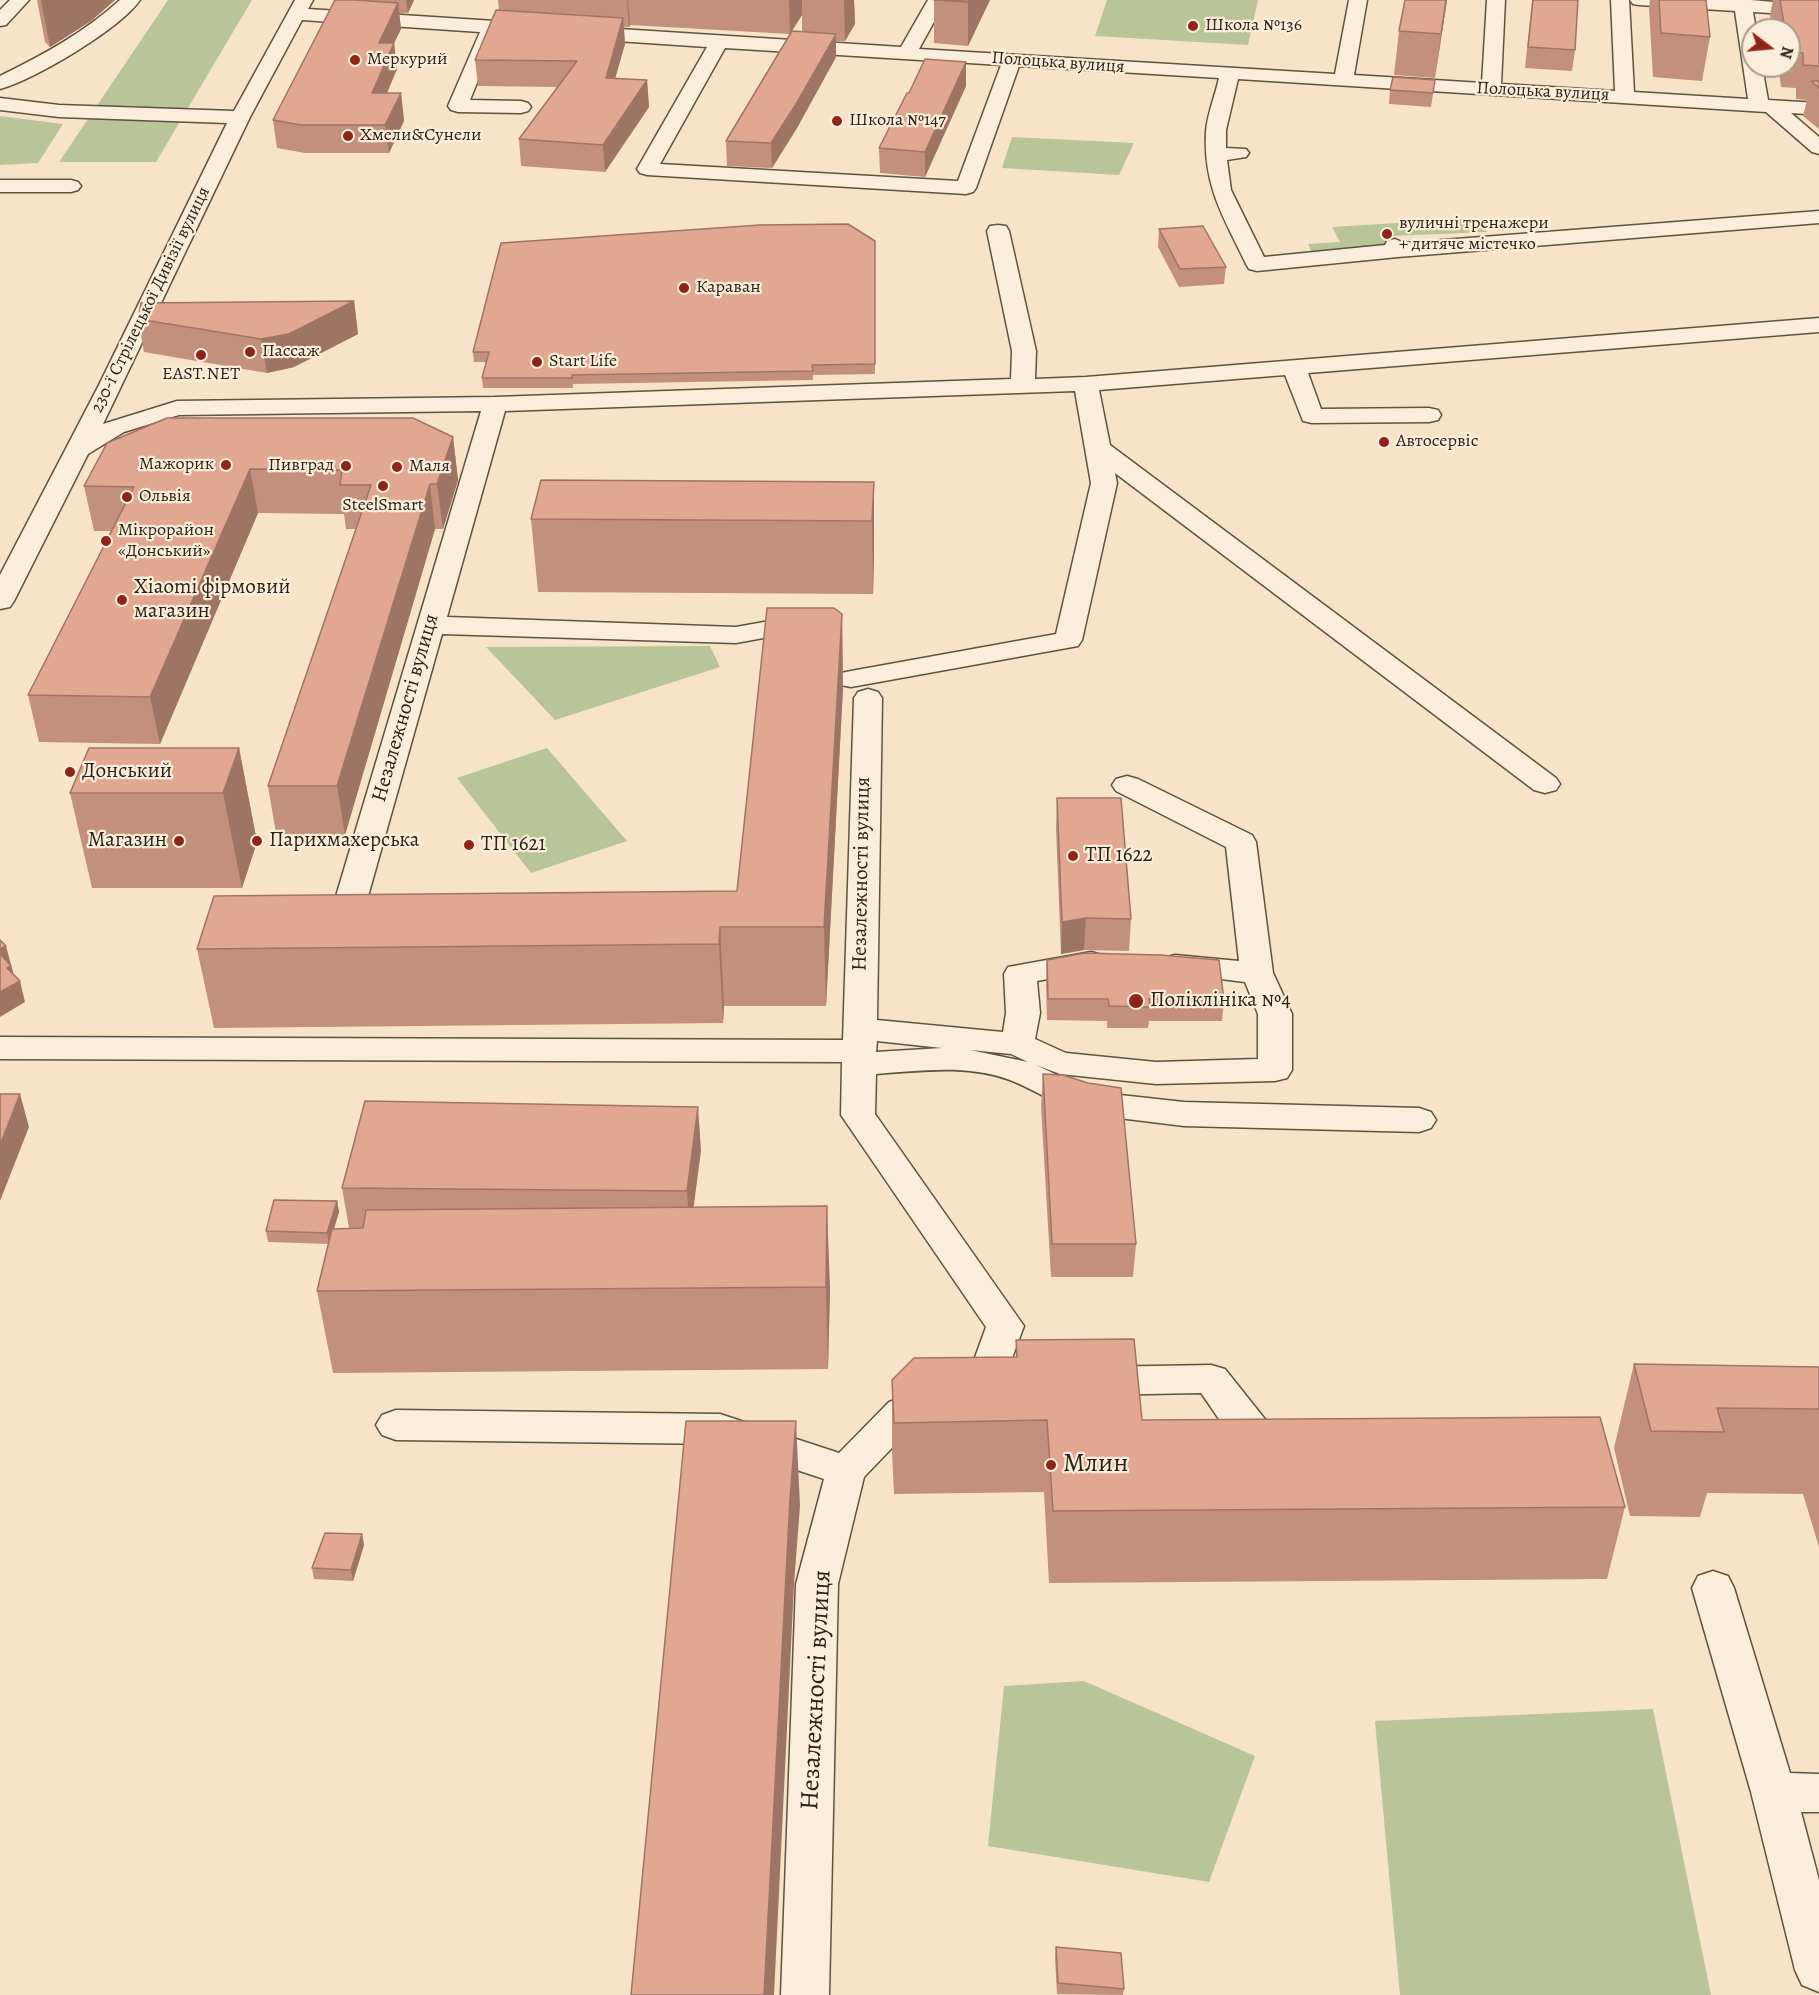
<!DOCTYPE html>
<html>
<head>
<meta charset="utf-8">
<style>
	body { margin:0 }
	#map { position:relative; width:1819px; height:1995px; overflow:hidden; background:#f7e4c8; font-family:Alegreya,serif }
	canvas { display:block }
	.north { position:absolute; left:1741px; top:18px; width:60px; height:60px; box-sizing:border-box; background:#faeddb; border:2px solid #a79c8c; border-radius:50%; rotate:106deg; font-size:16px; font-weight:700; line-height:24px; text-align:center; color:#2b2216 }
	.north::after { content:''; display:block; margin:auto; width:21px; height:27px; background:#8f2418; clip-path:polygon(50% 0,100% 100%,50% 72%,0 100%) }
</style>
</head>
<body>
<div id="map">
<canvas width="1819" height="1995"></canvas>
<div class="north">N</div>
</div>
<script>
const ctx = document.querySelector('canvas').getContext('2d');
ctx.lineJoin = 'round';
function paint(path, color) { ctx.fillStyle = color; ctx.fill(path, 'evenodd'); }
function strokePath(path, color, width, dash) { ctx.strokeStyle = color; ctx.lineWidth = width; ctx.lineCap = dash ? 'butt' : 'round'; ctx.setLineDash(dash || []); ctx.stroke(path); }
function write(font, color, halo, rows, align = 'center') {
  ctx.font = font + ' Alegreya,serif'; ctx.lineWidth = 4.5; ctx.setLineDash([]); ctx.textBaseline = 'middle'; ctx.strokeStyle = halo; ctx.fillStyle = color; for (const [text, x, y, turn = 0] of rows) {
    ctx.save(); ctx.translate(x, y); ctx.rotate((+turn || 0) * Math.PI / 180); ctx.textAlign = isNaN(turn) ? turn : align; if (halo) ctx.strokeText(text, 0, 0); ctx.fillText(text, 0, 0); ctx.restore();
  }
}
paint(new Path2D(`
	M168,0H252L156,162H59Z
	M1107,0H1258L1248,45L1095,36Z
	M0,116L63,124L38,163L0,165Z
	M1012,137L1134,143L1119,175L1002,168Z
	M1477,218L1487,232L1391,236L1395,246L1313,255L1308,244L1340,242L1332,227Z
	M710,646L720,667L555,720L486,647Z
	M547,748L627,841L531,873L457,778Z
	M1084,1681L1255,1756L1209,1882L988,1846L1004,1686Z
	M1653,1709L1711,1995H1400L1375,1721Z`), '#b9c599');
const minor = new Path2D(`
	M10,0H29L6,25L0,26V10Z
	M120,0H140C120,29 34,80 0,89V76C43,55 85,32 120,0Z
	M295,0H313L308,9L901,47L928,0H946L919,49L1335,74L1349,0H1367L1354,75L1482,83L1487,0H1505L1501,84L1615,91L1611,0H1629L1634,92L1748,99L1735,11L1639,5L1633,4L1630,0H1751L1819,6V16L1753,12L1756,30H1753V66H1762L1768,100L1819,103V115L1791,113L1819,137V154L1812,152L1766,112L1238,79L1226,130V148L1246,149L1249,153L1246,157L1227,160L1231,190L1264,257L1385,245L1387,241L1395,239L1404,243L1819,211V223L1398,257L1257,271L1249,269L1246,264C1224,218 1203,186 1206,132C1207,115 1215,96 1219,78L1019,66L976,188L973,192L966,194L647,175L640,173L637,169L707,47L497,33L470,100L521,101L528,103L531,107L528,111L521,113L458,112L451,110L448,106L480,32L302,20L250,117L103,424L177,401L495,397L1011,379L1012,351L987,231L990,226L998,225L1006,226L1009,231L1036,351L1035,379L1086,377L1819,318V332L1308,373L1321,409L1429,408L1438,410L1441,415L1438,420L1429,422L1312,423L1303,421L1285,375L1099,390L1110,445L1556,778L1560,784L1556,790L1545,793L1534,790L1115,473L1117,483L1082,640L1078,646L851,687L841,685L837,679L841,673L851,671L1056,634L1091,483L1075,391L505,411L447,617L736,627L803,615L813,617L817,623L813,629L736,643L442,634L363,914L371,916L376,923L371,930L360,933L333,930L328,923L481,411L179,415L124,432L88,454L14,601L10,607L0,609V575L99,385L227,123L59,117L0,110V98L59,105L234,111ZM725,48L1001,65L958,181L660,164Z
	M0,180H71L78,182L81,186L78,190L71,192H0Z
	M868,689L878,692L882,698L877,1020L1003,1032L1006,1013L1004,974L1008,967L1091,952L1102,955L1107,962L1102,969L1037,981L1040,1013L1035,1039L1066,1053L1156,1062L1258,1059V1014L1245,982L1164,972L1159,965L1164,958L1175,955L1239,961L1226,847L1116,791L1112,785L1116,779L1127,776L1138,779L1252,835L1256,842L1273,973L1292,1014V1070L1287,1078L1275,1081L1156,1084L1060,1074L1036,1065L1093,1092L1184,1102L1419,1108L1431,1112L1436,1120L1431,1128L1419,1132L1184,1126L1086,1114C1059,1107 1036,1090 1010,1080C967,1064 920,1071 876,1074L875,1114L1024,1326L999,1393L917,1422L864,1477L838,1584L829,1995H781L796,1584L824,1479L719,1444L396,1440L382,1435L376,1425L382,1415L396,1410L720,1414L839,1453L889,1402L969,1374L986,1327L841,1115L842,1062L0,1059V1037L843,1040L854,698L858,692ZM877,1041L942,1048L876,1052ZM970,1050L1011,1054L1028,1062Z
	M1211,1365L1225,1369L1268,1423H1279L1293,1427L1299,1438L1293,1449C1239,1466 1229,1431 1201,1393L1095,1395L1081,1391L1076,1381L1081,1371L1095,1367Z
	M1713,1571L1728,1576L1734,1588L1790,1773L1819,1774V1812H1801L1819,1880V1992L1802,1985L1795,1970L1751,1792L1692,1588L1698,1576Z`);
strokePath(minor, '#5e5242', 3);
paint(minor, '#faeddb');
paint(new Path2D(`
	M37,0H115L91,21L50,47L45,42Z
	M335,0H414L408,13H399L401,29L394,43L397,69L387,93H401L404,121L389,153H305L277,148L273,120Z
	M498,0H854L855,24L845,41H836V57L797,128L772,168L727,166L726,141L802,32V15L790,34L630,25L629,27H624L625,44L615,78L647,80L649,107L605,172L521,166L519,139L558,87L478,86L475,60L499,10Z
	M934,0H990L968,46L934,43Z
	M1405,0H1447L1435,78L1394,75L1399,31Z
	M1532,0H1578L1575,50L1572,71L1525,68Z
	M1650,0H1706L1710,37L1702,81L1653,77L1649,8Z
	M1773,0H1819V129L1803,116L1807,100L1796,99V88L1781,87L1778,66H1789V30H1773L1770,15Z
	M966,62V86L925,177L880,173L879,148Z
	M1435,80L1431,107L1389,104L1390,90Z
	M1159,229L1226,267L1224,284L1179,287L1158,247Z
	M875,241V374L813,375V380L573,384V388H483L482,378L486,362H474L473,352Z
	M354,301L358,334L294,367L267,373L144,352L138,319Z
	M453,437L458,480L443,529H435L345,835L276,834L268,786L356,529H346L344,514L258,513L160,744L39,742L28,695L111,531H94L84,486Z
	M874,482V555L873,594L538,592L531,519Z
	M842,614L843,688L826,1006H724L723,1023L214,1028L197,949L737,891Z
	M239,748L257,842L242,888H92L70,793Z
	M1057,798L1131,919L1129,951L1084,950L1061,954L1056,829Z
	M1047,960L1224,1000L1222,1021H1149L1148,1028H1107V1021L1047,1020L1046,982Z
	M1043,1074L1136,1244L1133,1277H1051L1041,1107Z
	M701,1150L693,1207L830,1288L828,1369L333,1373L317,1291L328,1244L268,1242L266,1231L337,1201L339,1212L334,1229L349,1228L342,1188Z
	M1016,1340L1142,1420L1625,1507L1607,1579L1049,1583L1044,1492L894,1494L892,1451V1380L1016,1357Z
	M1634,1364L1819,1367V1547L1803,1494L1707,1493L1700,1517L1630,1516L1614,1448Z
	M362,1534L364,1545L353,1581L314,1579L312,1568Z
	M1056,1947L1124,1989L1123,1995L1057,1994L1055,1958Z`), '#c2907c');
paint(new Path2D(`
	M41,0H115L91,21L50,47Z
	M406,0H414L408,13Z
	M627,0H628L630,25L629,27Z
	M789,0H802V15L790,34Z
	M844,0H854L855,24L845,41Z
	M970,0H990L968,46V2Z
	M1446,0H1447L1435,78L1441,34Z
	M398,3L401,29L394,43L397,69L375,121L372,93L379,43Z
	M623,18L625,44L608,104L606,78Z
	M836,34V57L797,128L772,168L771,143Z
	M966,62V86L925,177V152Z
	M647,80L649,107L605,172L603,145Z
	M401,93L404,121L389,153L385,125Z
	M354,301L358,334L294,367L267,373L261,339Z
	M453,437L458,480L443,529L437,484Z
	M250,469L258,513L160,744L150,697Z
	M874,482V555L873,594L872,521Z
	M430,484L435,529L345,835L337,786Z
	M842,614L843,688L826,1006L824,927Z
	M239,748L257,842L242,888L223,793Z
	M1086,918L1084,950L1061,954L1062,922Z
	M720,927L724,1006L723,1023L719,944Z
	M6,946L16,983L20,981L25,1002L0,1017V949Z
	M20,1094L29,1127L0,1201V1145Z
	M698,1107L701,1150L690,1235L687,1191Z
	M337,1201L339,1212L329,1244L327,1233Z
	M827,1206L830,1288L828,1369L826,1287Z
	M796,1421L800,1506L794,1584L774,1995H764L790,1499Z
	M362,1534L364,1545L353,1581L351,1570Z`), '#9e7565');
const building = new Path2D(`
	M335,0H355L398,3L379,43H394L372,93H401L385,125H301L273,120Z
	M934,0H970L968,2Z
	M1405,0H1446L1441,34L1399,31Z
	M1533,0H1578L1575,50L1528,47Z
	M1659,0H1706L1710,37L1661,33Z
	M1780,0H1819V66L1803,65V53L1789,52V30H1785Z
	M496,10L623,18L606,78L647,80L603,145L519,139L577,61L475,60Z
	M792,31L836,34L796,104L771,143L726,141Z
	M925,59L966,62L925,152L879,148L907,93H909Z
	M1393,77L1435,80L1433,93L1390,90Z
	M1811,81H1819V88Z
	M848,224L875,241V364L812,365L813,371L572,375V378H482L489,352H473L501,243L760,225Z
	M1203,226L1226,267L1180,269L1159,229Z
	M354,301L289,334L261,339L138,319L141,303Z
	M167,418H413L453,437L437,484H430L337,786H268L371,485H340L342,470L250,469L150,697L28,695L134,487L84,486L107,443Z
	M541,480L874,482L872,521L531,519Z
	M767,608H834L842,614L824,927H720L719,944L197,949L214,896L737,891Z
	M89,748H239L223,793H70Z
	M1057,798H1121L1131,919L1086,918L1062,922Z
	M0,940L6,946L0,949Z
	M1085,953L1160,955L1219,960L1224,1000L1149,999L1150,1007L1109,1006L1108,999H1048L1047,960Z
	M0,954L11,966L7,968L20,981L0,992Z
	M1043,1074L1063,1075L1088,1083L1121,1088L1136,1244H1052Z
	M0,1094H20L0,1145Z
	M365,1101L698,1107L687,1191L342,1188Z
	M274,1200L337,1201L327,1233L266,1231Z
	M827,1206L826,1287L317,1291L332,1229L363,1228L366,1210Z
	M1134,1339L1142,1420L1600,1417L1625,1507L1053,1511L1047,1420L894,1423L892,1380L914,1358L1017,1357L1016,1340Z
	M1634,1364L1819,1367V1409L1717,1408L1724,1432L1651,1431Z
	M686,1421H796L790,1499L764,1995H631Z
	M325,1533L362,1534L351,1570L312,1568Z
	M1056,1947L1121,1953L1124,1989L1058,1983Z`);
paint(building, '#e1a790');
strokePath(building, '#9e7565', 1.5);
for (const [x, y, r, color] of [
	[1193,26,6,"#8f2418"],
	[355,60,6,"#8f2418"],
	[837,121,6,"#8f2418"],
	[348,136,6,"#8f2418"],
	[1387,234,6,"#8f2418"],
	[684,288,6,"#8f2418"],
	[250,352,6,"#8f2418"],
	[201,355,6,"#8f2418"],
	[537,362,6,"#8f2418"],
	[1384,442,6,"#8f2418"],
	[226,465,6,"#8f2418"],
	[346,466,6,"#8f2418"],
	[397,467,6,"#8f2418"],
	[383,486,6,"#8f2418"],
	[127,497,6,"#8f2418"],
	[106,541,6,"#8f2418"],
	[122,600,6,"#8f2418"],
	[70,772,6,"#8f2418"],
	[179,841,6,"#8f2418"],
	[257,841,6,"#8f2418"],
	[469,845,6,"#8f2418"],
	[1073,856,6,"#8f2418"],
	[1136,1001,8,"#8f2418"],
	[1051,1465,6,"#8f2418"]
]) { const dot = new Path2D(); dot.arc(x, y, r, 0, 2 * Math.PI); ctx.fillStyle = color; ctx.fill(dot); strokePath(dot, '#faeddb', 2); }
write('18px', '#2b2216', '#faeddb', [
	["Школа №136",1205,26],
	["Меркурий",367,60],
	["Школа №147",849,121],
	["Хмели&Сунели",360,136],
	["вуличні тренажери",1399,224],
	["+ дитяче містечко",1399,245],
	["Караван",696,288],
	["Пассаж",262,352],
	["Start Life",549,362],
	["EAST.NET",201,375,"center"],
	["Автосервіс",1396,442],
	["Мажорик",214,465,"right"],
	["Пивград",334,466,"right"],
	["Маля",409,467],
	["Ольвія",139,497],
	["SteelSmart",383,506,"center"],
	["Мікрорайон",118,531],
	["«Донський»",118,552]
], 'left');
write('18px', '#2b2216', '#faeddb', [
	["Полоцька вулиця",1058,63,4],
	["Полоцька вулиця",1543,92,3],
	["230-ї Стрілецької Дивізії вулиця",151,300,-64]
]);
write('21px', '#2b2216', '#faeddb', [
	["Xiaomi фірмовий",134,588],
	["магазин",134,612],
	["Донський",82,772],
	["Магазин",167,841,"right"],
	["Парихмахерська",269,841],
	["ТП 1621",481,845],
	["ТП 1622",1085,856],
	["Поліклініка №4",1150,1001]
], 'left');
write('21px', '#2b2216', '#faeddb', [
	["Незалежності вулиця",406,708,-74],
	["Незалежності вулиця",862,874,-89]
]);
write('26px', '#2b2216', '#faeddb', [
	["Млин",1063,1465]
], 'left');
write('26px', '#2b2216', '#faeddb', [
	["Незалежності вулиця",817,1690,-87]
]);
</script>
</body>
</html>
